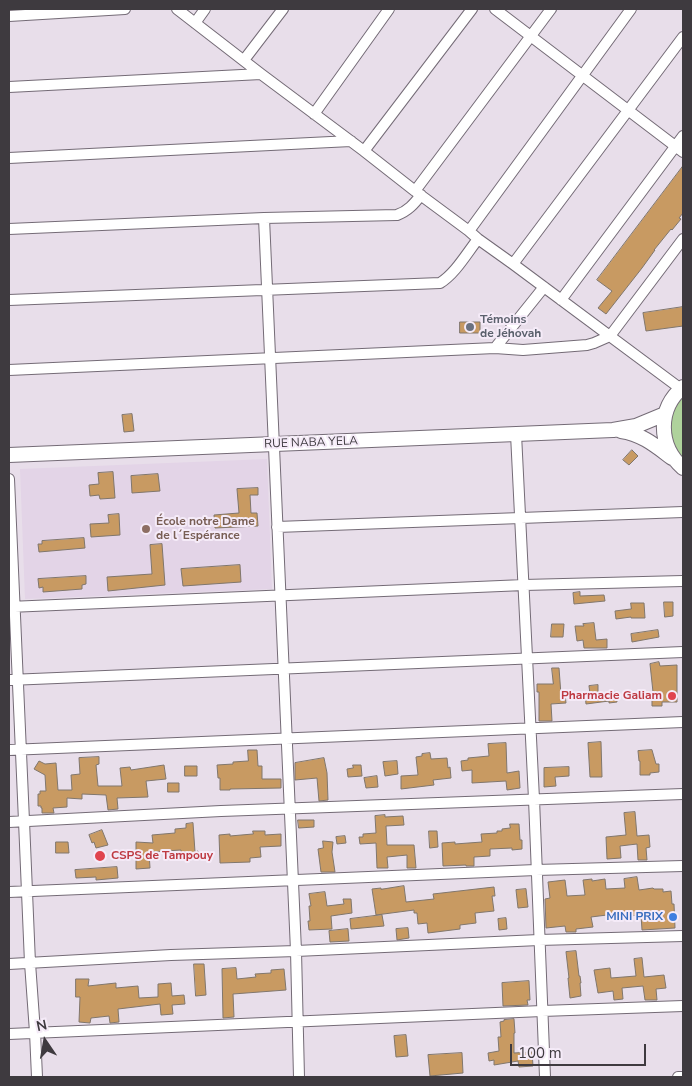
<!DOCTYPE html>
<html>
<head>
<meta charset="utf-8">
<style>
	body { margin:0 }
	#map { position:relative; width:692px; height:1086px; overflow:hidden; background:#e8deea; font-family:"Nunito Sans",sans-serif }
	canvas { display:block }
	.frame { position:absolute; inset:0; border:10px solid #3e3a3f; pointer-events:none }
	.north { position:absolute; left:20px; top:1016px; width:50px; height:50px; -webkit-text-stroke:4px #f5ebf8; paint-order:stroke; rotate:348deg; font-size:14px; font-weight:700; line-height:20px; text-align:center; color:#3e3a3f }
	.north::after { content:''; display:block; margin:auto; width:18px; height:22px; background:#3e3a3f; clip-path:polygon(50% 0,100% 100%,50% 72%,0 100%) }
	.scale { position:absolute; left:510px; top:1044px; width:136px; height:22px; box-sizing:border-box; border:2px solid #3e3a3f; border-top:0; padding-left:6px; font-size:15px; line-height:18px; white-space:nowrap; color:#3e3a3f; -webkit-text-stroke:4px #f5ebf8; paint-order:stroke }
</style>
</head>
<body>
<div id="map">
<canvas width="692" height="1086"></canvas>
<div class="frame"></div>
<div class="north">N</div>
<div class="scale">100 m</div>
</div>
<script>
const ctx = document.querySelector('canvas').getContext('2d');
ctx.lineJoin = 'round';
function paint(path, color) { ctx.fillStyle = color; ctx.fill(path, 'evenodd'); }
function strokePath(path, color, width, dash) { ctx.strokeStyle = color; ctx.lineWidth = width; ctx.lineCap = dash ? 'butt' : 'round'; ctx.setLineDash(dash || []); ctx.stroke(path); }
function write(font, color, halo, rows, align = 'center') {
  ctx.font = font + ' "Nunito Sans",sans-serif'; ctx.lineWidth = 4; ctx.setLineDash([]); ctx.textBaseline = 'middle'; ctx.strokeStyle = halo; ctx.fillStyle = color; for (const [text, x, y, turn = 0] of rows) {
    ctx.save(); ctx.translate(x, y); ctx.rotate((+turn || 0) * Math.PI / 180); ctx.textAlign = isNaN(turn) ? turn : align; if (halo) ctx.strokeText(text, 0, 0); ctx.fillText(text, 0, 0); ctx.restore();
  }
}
paint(new Path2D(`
	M267,459L272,589L25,599L20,469Z`), '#e3d4e7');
paint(new Path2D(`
	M683,395V460L674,448L669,427L673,410Z`), '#afd29c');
const building = new Path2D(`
	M683,166V213L679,218L681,219L672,230L671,229L654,250H655L642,268L606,314L598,308L612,291L597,280Z
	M683,307V326L646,331L643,313Z
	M460,322H480V333H460Z
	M132,414L134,431L124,432L122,415Z
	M632,450L638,456L629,465L623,460Z
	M113,472L115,498L100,499L99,495L90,496L89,485L99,484L98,473Z
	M158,474L160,491L132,493L131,476Z
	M258,488V495H250L251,513H257L258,526L215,528L214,515L239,513L237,489Z
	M119,514L120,535L91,537L90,524L109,523L108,515Z
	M84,538L85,548L39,552L38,544H42V541Z
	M162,544L165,585L108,591L107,577L152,574L150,545Z
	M240,565L241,582L183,586L181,569Z
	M86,576V584L82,585V589L43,592V587L39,588L38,579Z
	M580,592V596L604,595L605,601L574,604L573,593Z
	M664,602H673V616L665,617Z
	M631,603H644L645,618H631V617L616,619L615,611L631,609Z
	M594,623L596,640L607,639V648H584L583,640L577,641L575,626H584L583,624Z
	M552,624H564L563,637H551Z
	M658,630L659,637L632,642L631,634Z
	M659,662L660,666L677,665V702H662V706H652V692H653L650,664Z
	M552,668H559L561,695L565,694L566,703L551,704L552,721H539V692H537V684H553Z
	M598,685V693L616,692L617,702L609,703V701L586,704L585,694H590L589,686Z
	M601,742L602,777H590L588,743Z
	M506,743L507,773L519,771L520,788L507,790L506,781L472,783V770L462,771L461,761L468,760V758L489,756L488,744Z
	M248,750H257L258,766H262V779H281V788L230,789V790H220V778H218L217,765L233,764V762L248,761Z
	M652,750L656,764H659V772L650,773V775H640V761H639L638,751Z
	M430,753L431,759L447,758L448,768L450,767L451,778L433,780L434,785L401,789V776L418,775L416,757L422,756V754Z
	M99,757V764L96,765L98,786H122L120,768L130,767L131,770L164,765L166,779L146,781L148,797L117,798L118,809L108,810L106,795L82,794V799L67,798V807L53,808L54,813H42V808H41V806H38V794H40V791H46L45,775L34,769L39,761L45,764L56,763L58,790H72L71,775L80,774L79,758Z
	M324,758L327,773L328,800L319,801L317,778L295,780V763Z
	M397,761L398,774L385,776L383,762Z
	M353,765H361L362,776L348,777L347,769L353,768Z
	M185,766H197V776H185Z
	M569,767V776L555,777L556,786L544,787V768Z
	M377,776L378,787L366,788L364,778Z
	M168,783H179V792H168Z
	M635,812L637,836L649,835L650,847L646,848L647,860H638L637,844L620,846L621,858L607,859L606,837L626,835L624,813Z
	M385,815V817L403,816L404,825L386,826L387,845H414L416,868H407V855L387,857L388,868H377L376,843L360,844L359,837H363V834L376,833L375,816Z
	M298,820H314V827L299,828Z
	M193,823L195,852L198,851V859L181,860V850L149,852L150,868L136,869V842L153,843L152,835L175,833V829L186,828V824Z
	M510,824H519L520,840H522V849L512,850V848L490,849V856L474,857V866H466V865L443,866L442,843L455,842V844L482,842L481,834L497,833V831H502V829L510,828Z
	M102,830L108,845L96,848L94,842L92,843L89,835Z
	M253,831H265V835L281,834V846L260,847L261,857L250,858V862L220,863L219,835L230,834V836L253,834Z
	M429,831H437L438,847L430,848Z
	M345,836L346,843L337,844L336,837Z
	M323,841L333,842L332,852L335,872H321L318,849L323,848Z
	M56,842H68L69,853H56Z
	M117,867L118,878L96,880V877L76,878L75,870Z
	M637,877L639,890L653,888L654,889H663V892L671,891L672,904H674L675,928L642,930L641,915L615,917V914L591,917L593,927L576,929V932H566L565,926L546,928L545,899L550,898L548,882L565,880L567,896L585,895L583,880L592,879V881L605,879L606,889L625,888L624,879Z
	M404,886L406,902L434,899L433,894L494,887L495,896H492L494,911L475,913L476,923L460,925V929L428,933L427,923L418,924L417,913H414V910L376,915L372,889L381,888V889Z
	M526,889L528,907L518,908L516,890Z
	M325,892L327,906L344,904L343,899H351L352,913L331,916L332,929L309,930L308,921H310L309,906H311L309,894Z
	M382,915L384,926L351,929L350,919Z
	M506,918L507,929L499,930L498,919Z
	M408,928L409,938L397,940L396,929Z
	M348,929L349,941L330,942L329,931Z
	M576,951L579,976H580L581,983H580L581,996L570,998L568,978H569L566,952Z
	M642,958L644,977L664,975L666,988L656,989L657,1000H645L643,986L622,988L623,999L614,1000L613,991L598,993L594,970L610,968L611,978L636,976L634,959Z
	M194,964H204L206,995L196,996Z
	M236,968L237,979L256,977L255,974L271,973V970L284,969L286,990L233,994L234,1017L223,1018L222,969Z
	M76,979H89L88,986L116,983V988L138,986L139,998L158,997V984L171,983L172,996L184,995L185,1004L172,1005L173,1014L161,1015L160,1004L118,1009L119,1022L110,1023L109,1016L91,1018L90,1023L79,1022L80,997H76Z
	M529,981L530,1000H527L528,1005L503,1006L502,983Z
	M514,1019L515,1033H514V1053L532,1052L533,1066L519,1067L518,1061L494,1065V1060L489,1061L488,1053L499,1051L498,1037H501L500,1022L504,1021V1020Z
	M406,1035L408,1056L396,1057L394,1036Z
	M462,1053L463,1073L430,1076L428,1055Z`);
paint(building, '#c89a62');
strokePath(building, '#80766c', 1);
const street = new Path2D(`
	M177,9L261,74L364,151L415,191L469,231L478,239L513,264L681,389
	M495,9L683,152
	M9,16L125,9
	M195,23L205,9
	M244,60L283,9
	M9,87L261,74
	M314,114L389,9
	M364,151L472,9
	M9,158L351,141
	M415,191L551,9
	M264,218L296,951L299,1077
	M9,229L264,218L397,215C408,211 414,204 421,195
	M469,231L631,9
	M513,264L683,37
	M9,300L440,283C455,274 467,253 478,239
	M561,300L683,136
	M495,348L544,287
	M9,370L495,348L523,350L587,345L594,343L610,336L683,239
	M516,434L534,799L545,1077
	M9,479L24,821L30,963L35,1032L37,1077
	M277,527L683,512
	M9,607L524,585L683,581
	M9,680L683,652
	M9,750L683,722
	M9,822L221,811L683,794
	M9,892L536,870L683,866
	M9,964L171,955L296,951L539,940L683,936
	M9,1034L542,1011L683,1006
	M678,1077H683`);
const secondary = new Path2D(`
	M683,387C657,409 658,446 683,468
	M621,431C642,434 656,446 672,458
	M9,455L613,430L636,426L665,414`);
strokePath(street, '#746b76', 12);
strokePath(secondary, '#746b76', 16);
strokePath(street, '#fff', 10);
strokePath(secondary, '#fff', 14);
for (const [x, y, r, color] of [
	[470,327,5,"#6b7280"],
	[146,529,5,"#8d6e63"],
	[672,696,5,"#e0444e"],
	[100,856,6,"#e0444e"],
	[673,917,5,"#3f7fe0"]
]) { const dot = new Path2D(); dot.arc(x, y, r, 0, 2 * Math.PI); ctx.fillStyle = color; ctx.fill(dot); strokePath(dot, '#f5ebf8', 2); }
write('bold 12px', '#5b616d', '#f5ebf8', [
	["Témoins",480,320],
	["de Jéhovah",480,334]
], 'left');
write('12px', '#3e3a3f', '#f5ebf8', [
	["RUE NABA YELA",311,443,-2]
]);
write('bold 12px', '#785e54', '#f5ebf8', [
	["École notre Dame",156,522],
	["de l´Espérance",156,536]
], 'left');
write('bold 12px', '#be3a42', '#f5ebf8', [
	["Pharmacie Galiam",662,696],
	["CSPS de Tampouy",111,856,"left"]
], 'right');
write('bold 12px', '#366cbe', '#f5ebf8', [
	["MINI PRIX",663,917]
], 'right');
</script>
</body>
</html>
